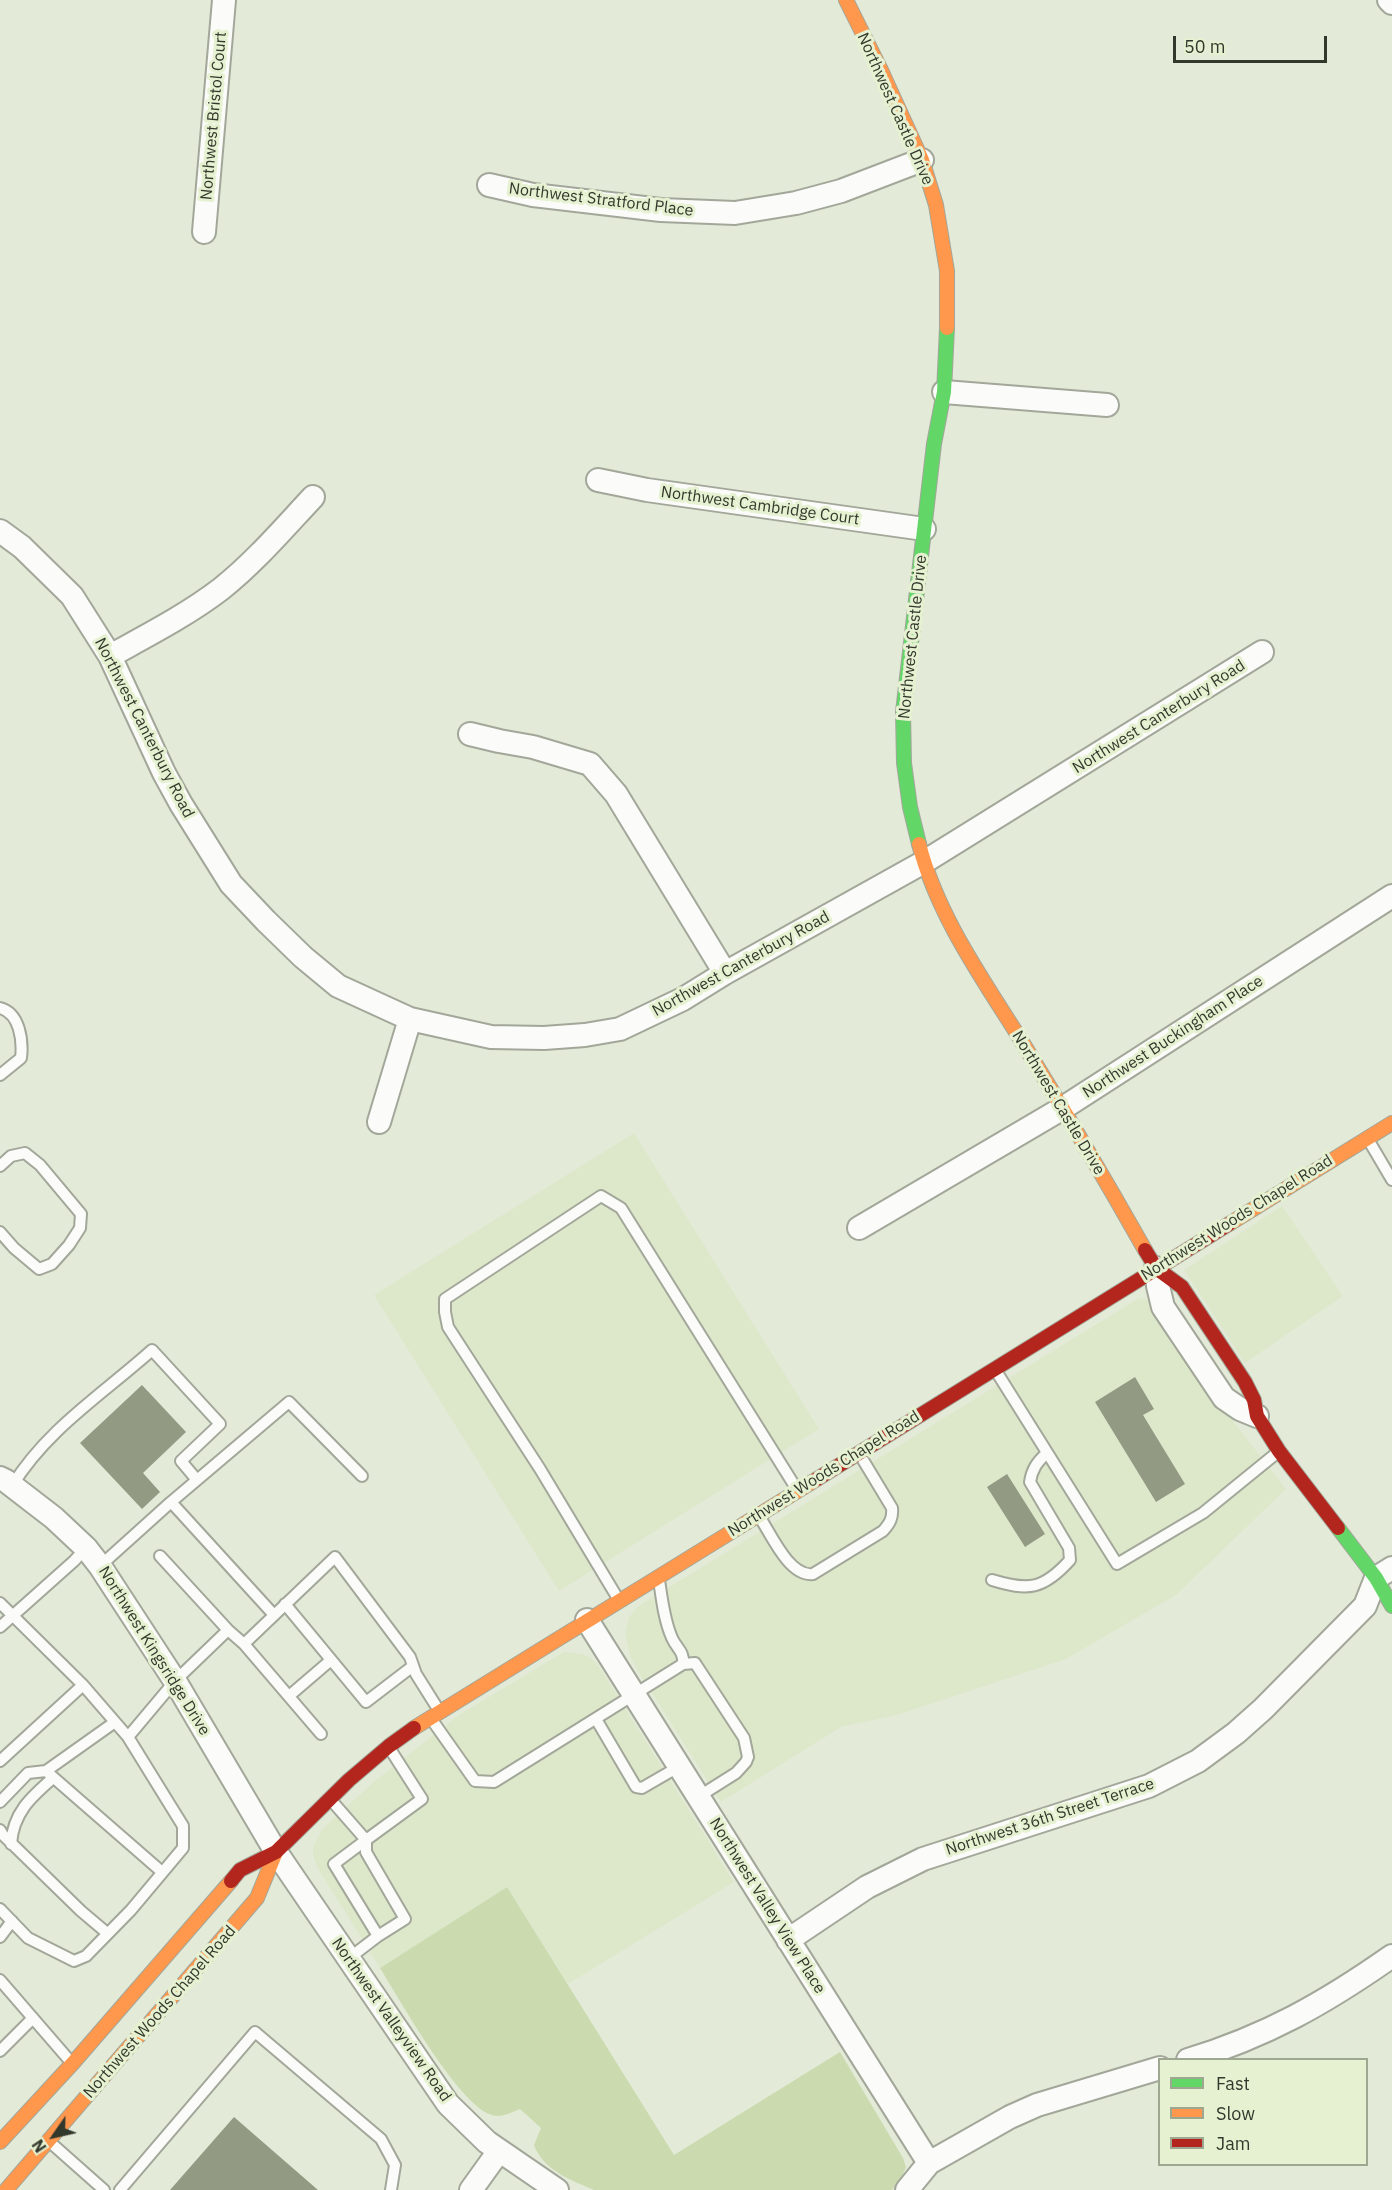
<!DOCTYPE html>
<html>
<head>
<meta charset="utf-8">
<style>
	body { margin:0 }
	#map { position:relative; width:1392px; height:2190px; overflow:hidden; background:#e3ead8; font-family:"IBM Plex Sans",sans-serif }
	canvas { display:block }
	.legend { position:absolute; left:1158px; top:2058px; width:210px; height:108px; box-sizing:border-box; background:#e5f1d1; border:2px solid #9ea78f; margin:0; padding:8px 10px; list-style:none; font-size:18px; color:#33382c }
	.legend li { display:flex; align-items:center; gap:12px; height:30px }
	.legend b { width:30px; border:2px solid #9ea78f }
	.north { position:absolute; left:24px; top:2106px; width:60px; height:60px; -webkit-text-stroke:4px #e5f1d1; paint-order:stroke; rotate:236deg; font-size:16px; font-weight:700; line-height:24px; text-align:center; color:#33382c }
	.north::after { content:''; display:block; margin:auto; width:21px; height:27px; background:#33382c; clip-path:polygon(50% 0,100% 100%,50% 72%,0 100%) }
	.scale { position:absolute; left:1173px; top:36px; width:154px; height:27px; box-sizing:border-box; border:3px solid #33382c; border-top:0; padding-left:8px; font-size:18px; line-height:21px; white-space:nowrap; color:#33382c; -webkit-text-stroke:4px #e5f1d1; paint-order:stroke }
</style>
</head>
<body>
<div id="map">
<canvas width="1392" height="2190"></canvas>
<ul class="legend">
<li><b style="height:8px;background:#63d668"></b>Fast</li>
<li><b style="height:8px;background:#ff974d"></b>Slow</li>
<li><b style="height:8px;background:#b3261e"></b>Jam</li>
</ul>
<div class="north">N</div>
<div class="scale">50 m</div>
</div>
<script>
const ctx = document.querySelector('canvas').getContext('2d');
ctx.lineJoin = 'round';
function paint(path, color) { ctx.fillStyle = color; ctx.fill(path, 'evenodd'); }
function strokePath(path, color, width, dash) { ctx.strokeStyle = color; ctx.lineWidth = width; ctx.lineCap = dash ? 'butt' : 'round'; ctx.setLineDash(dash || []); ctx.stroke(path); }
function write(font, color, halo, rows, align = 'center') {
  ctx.font = font + ' "IBM Plex Sans",sans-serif'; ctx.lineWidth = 6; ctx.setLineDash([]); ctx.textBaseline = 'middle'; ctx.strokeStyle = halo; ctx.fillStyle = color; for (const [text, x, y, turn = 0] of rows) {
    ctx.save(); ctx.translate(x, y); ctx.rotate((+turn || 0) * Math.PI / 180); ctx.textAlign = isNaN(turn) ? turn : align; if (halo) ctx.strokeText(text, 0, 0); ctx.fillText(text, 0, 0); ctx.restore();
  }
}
paint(new Path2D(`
	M634,1133L819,1429L559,1591L374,1295Z
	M1282,1206L1343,1296L1245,1363L1184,1270Z
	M1139,1298L1146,1299L1153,1306L1197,1375L1286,1489L1176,1595L1066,1659L897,1715L841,1727L721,1802L636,1668L630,1655L625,1634L629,1617L637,1607Z
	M564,1652L582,1654L591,1658L598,1665L734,1882L568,1984L507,1887L380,1968L317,1867L313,1855V1847L322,1829L376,1780L459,1715Z`), '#dde8cb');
paint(new Path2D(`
	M507,1887L674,2155L840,2052L903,2158L906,2167L902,2176L892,2190H594C571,2180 544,2171 534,2145L541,2128L520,2109C510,2113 500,2119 489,2114C456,2100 401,2002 380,1968Z`), '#cbdbaf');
paint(new Path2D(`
	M1135,1377L1154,1409L1143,1415L1185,1484L1156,1502L1095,1402Z
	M142,1385L186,1432L143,1473L160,1492L142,1509L80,1443Z
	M1007,1474L1045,1534L1025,1547L987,1487Z
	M234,2117L318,2190H170Z`), '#939a84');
const lane = new Path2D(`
	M0,1008C20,1013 23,1041 21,1058L0,1075
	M1369,1141L1392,1180
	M0,1166L11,1156L25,1153L40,1165L81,1214L80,1228L69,1245L52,1264L39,1269L14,1248L0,1232
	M996,1371L1117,1564L1203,1513L1278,1452
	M12,1486C48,1428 103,1394 152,1350L220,1424L181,1461L197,1480
	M171,1502L289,1402L362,1476
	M759,1516C771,1534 789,1577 813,1574L883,1531C890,1523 893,1518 892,1508L860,1455
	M160,1556L228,1630
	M100,1566L171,1502L274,1615
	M659,1580C662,1599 664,1620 672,1638C677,1649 684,1651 683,1664
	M992,1580C1028,1591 1043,1590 1070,1560L1069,1548L1030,1482C1032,1469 1037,1462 1047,1453
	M617,1597L540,1469L448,1327L445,1312V1299L601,1196L621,1208L796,1488
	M0,1603L83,1685L128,1737
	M285,1604L366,1702L413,1666
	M0,1627L74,1561L86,1548
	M289,1696L331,1660
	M596,1719L636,1787L642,1788L680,1766
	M432,1720L475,1781L494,1782L683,1664L695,1663L744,1738L748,1757L746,1762L736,1773L698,1797
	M321,1734L244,1644L335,1557L410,1657L416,1674L438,1709
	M0,1761L83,1685
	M46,1771L162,1872
	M331,1800L366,1840L334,1864L378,1936L348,1959
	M0,1802L28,1773L46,1771L115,1722
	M0,1830L3,1835L81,1911L107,1933
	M11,1844C13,1813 31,1797 53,1778
	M0,1909L28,1938L74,1961L86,1956L131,1910L183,1848V1826L128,1737L175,1681L228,1630L244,1644
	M378,1936L405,1919L366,1852V1840L422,1799L390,1749
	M0,1937L12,1921
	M0,1980L70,2061
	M0,2051L33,2018
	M51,2143L104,2190
	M120,2190L255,2032L381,2139L395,2165L391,2190`);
const street = new Path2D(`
	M1389,0L1392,3
	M489,185L533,195L661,210L735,213L796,203L841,191L922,160
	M204,232L224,0
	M944,392L1107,405
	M598,480L647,490L924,529
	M0,531L22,547L72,596L110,656L164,773L181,804L231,884L266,921L303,957L338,986L410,1019L491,1037L544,1038L585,1035L620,1029L683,999L725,973L924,862L1262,652
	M110,656C148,635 187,615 221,589C255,562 284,528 313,497
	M470,734L499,741L533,747L590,764L616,794L725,973
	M379,1122L410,1019
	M859,1228L1063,1108L1392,896
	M1156,1268L1158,1286L1163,1307L1224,1398L1240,1409L1257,1416
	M0,1478L6,1481L54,1518L86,1548L100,1566L175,1681L276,1852L448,2104L487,2142L557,2190
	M587,1620L929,2163
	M788,1940L867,1887L923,1859L1149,1786L1198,1761L1236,1733L1263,1709L1365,1606L1376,1578L1392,1568
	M1188,2060C1267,2036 1325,2003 1392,1956
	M471,2190L499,2151
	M907,2190L929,2163L1010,2117L1037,2105L1160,2068`);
const fast = new Path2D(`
	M919,844L910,807L904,763L903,712L934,444L944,392L947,328
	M1338,1528L1376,1578L1392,1606`);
const slow = new Path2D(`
	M846,0L880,68L922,160L936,205L947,271V328
	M919,844C938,918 985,982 1024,1045C1066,1113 1106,1181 1145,1250
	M1229,1224L1392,1123
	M414,1728L817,1479
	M0,2142L73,2063L231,1881
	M6,2190L257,1898L276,1852`);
const jam = new Path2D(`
	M1145,1250L1156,1268L1182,1287L1245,1382L1254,1400L1257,1416L1279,1451L1338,1528
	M817,1479L1229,1224
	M231,1881L240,1870L276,1852L349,1780L389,1746L414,1728`);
strokePath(lane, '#a2a79a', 14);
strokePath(street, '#a2a79a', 26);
strokePath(fast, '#a2a79a', 16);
strokePath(slow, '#a2a79a', 16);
strokePath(jam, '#a2a79a', 16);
strokePath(lane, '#fbfcf9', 10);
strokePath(street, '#fbfcf9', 22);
strokePath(fast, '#63d668', 14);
strokePath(slow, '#ff974d', 14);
strokePath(jam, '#b3261e', 14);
write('16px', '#33382c', '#e5f1d1', [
	["Northwest Castle Drive",895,109,66],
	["Northwest Bristol Court",214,116,-85],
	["Northwest Stratford Place",601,200,7],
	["Northwest Cambridge Court",760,506,8],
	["Northwest Castle Drive",913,637,-84],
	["Northwest Canterbury Road",1159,717,-32],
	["Northwest Canterbury Road",144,728,63],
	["Northwest Canterbury Road",741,964,-29],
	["Northwest Buckingham Place",1173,1037,-33],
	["Northwest Castle Drive",1058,1103,59],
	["Northwest Woods Chapel Road",1237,1218,-32],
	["Northwest Woods Chapel Road",824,1474,-32],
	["Northwest Kingsridge Drive",154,1651,58],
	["Northwest 36th Street Terrace",1050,1817,-18],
	["Northwest Valley View Place",767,1906,58],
	["Northwest Woods Chapel Road",160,2012,-49],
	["Northwest Valleyview Road",391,2020,55]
]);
</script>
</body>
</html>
